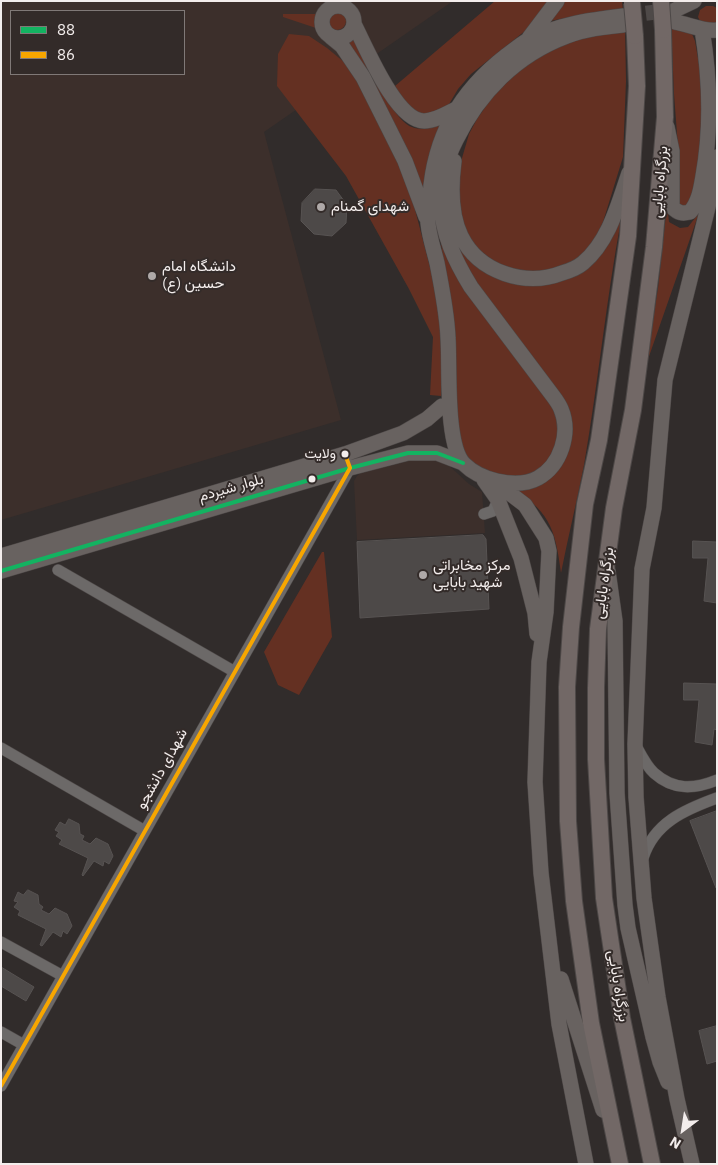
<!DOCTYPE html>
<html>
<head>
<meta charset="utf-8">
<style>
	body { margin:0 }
	#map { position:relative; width:718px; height:1165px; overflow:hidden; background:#312c2b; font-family:"IBM Plex Sans",sans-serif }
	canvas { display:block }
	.frame { position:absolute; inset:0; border:2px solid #f3edec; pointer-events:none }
	.legend { position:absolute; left:10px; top:10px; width:175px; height:65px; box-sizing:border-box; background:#332b29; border:1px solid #807977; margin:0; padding:6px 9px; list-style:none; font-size:15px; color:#f3edec }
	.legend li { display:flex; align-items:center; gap:10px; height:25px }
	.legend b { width:25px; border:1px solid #807977 }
	.north { position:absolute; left:658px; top:1105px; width:50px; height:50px; -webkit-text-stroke:4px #332b29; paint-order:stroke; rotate:211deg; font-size:14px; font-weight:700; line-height:20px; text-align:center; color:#f3edec }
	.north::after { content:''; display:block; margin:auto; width:18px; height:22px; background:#f3edec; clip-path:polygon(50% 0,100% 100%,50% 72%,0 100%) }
</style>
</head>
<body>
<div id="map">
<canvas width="718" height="1165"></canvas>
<div class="frame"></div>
<ul class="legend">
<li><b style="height:6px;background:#13b361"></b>88</li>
<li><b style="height:6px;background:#f7a600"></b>86</li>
</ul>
<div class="north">N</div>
</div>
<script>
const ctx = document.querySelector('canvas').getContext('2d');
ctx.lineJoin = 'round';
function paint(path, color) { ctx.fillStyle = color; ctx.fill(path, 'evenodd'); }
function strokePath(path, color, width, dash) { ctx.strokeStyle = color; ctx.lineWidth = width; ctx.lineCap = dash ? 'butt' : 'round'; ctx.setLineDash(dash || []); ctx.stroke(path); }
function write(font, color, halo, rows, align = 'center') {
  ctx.font = font + ' "IBM Plex Sans",Vazirmatn,sans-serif'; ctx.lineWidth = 4; ctx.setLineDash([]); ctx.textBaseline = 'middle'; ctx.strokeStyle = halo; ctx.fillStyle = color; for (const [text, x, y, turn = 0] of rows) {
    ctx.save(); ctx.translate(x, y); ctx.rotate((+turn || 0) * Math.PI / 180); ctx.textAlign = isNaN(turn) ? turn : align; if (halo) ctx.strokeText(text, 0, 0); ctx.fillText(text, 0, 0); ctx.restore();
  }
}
paint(new Path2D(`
	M1,1H453L264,132L341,420L1,520ZM11,11H184V74H11Z
	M419,458L445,462L469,484L482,492L485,533L357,540L354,481L357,476L360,473Z`), '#3c2f2b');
paint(new Path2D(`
	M495,1H551L530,27L471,74L458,89L448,106L429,114L418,113L407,106L395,86Z
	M564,1H622L623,11L571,17L545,22Z
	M706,6H713L717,8V23H701L698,17L700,10Z
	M328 21a9 9 0 1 1 18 0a9 9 0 1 1-18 0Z
	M283,14H318L316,28L283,17Z
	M671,24L692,34L695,41L706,105L703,161L688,207L676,208L679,160L674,94Z
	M625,28L626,81L623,157L603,222L594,241L587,252L571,264L549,272L515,271L496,263L477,248L464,231L459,208L460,165L469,134L477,119L493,96L524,66L568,41Z
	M355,32C365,54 391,120 412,127C422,131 433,126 442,123L432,152L423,191L411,158L345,41L350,38Z
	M289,34L309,36L327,48L350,67L406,175L431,271L442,331L441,396L430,395L433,337L409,289L346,176L277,86L278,54Z
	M667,205L669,222L680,228L688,227L699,213L646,365L658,288Z
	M447,208L465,252L540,285L609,240L621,220C606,301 598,384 584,465C577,501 568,537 561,573C555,527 549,510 508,486H534L570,430L461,259Z
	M439,230L552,403L560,428L551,460L534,474L511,479L478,468L462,451L455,429L449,299Z
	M322,552H324L332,637L299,695L278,685L264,652Z`), '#643022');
const building = new Path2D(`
	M315,189L336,190L347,205L346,223L332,236L314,234L301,221L302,203Z
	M483,535L486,539L489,609L360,618L357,542Z
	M693,541L717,542V603L704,601L708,558H693Z
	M684,683L717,684V730L714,729L712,745L695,742L699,700H684Z
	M717,811V888H716L690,821Z
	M69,819L79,824L80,834L84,836L82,840L90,844L96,838L108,844L113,856L109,864L104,861L103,866L94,861L83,876L82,875L88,858L59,844L62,840L56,836L59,832L55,830L60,822L65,825Z
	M28,890L38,895L39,904L43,907L41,910L49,914L55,908L67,914L72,926L67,934L63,931L61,937L53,932L42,946L40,945L46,929L18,915L20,911L14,907L18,902L14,901L18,892L23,895Z
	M1,967L34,987L26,1001L1,986Z
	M717,1026V1061L707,1064L699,1031Z`);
paint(building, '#4d4948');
strokePath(building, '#575352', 1);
strokePath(new Path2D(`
	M623,16L673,10`), '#4e4948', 15, [15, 8]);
const minor = new Path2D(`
	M484,514L493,511L498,500
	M58,570L235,672
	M635,744C640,753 646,766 654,773C674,791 695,789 717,780
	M1,748L145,831
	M643,858C654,823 684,810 717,798
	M1,942L63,976
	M1,1032L24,1045
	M1,1086L350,468L348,464`);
const major = new Path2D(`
	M322 22a16 16 0 1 1 32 0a16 16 0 1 1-32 0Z
	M675,10L694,1
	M675,22C688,24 704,32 717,30
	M354,24C366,47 396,121 424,121C435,121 446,114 456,109
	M623,25C604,27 585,29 567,36C516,55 479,93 456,140C446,160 439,180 441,202C442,234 455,261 471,287L553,396C556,400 559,404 561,409C571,433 561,465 538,478C525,485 510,484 497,481C484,478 474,474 464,464C445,445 450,366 448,338C447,313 442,288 437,263C434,250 429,236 428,223C427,214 429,205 430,196C434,137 459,92 507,55C514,50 521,44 528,40C558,24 590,20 623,16
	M331,37L342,46L363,77L405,161L426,217
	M529,38L557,1
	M667,127L672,151V207C678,213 682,214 690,212C699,202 701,188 703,176C712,126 710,78 702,29
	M454,161C451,185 450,214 461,236C479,273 526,287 562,273C569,271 577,268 583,263C609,241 618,205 629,173
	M484,480L498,500L521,558L535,613L537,634
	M492,483L504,489L525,505L546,538L549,551L546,612L539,662L535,782L541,873L559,1024L586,1164
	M1,556L345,454L403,433L427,419L442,406
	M1,571L350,468L408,453H437L463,463
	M608,571L615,621L617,793L625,905L628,928L653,1037L660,1062L668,1082
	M561,979L603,1110
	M692,1164L677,1099L658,997L644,898L636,797L635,744L642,569L654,508L665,380L710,199L717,157`);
const highway = new Path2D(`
	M620,1164L591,1023L574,901L568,821L567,687L571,627L585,504L599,440L628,236L637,86L635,36
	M652,1164L622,1018L604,898L596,759V688L598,629L614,508L633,410L654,247L665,117L663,30`);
strokePath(minor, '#4d4847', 12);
strokePath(major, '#4d4847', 16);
strokePath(highway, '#4d4847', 18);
strokePath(minor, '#6c6968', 11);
strokePath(major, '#686260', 15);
strokePath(highway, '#726866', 16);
const highwayBridge = new Path2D(`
	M661,1L663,30
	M632,3L635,36`);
strokePath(highwayBridge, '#4d4847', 18, []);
strokePath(highwayBridge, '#726866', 16);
strokePath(new Path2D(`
	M1,571L350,468L408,453H437L463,463`), '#13b361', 4);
strokePath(new Path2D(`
	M1,1086L350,468L345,454`), '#f7a600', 4);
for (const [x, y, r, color] of [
	[321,207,5,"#afa9a8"],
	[152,276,5,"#afa9a8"],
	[345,454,4.5,"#f3edec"],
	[312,479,4.5,"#f3edec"],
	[423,575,5,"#afa9a8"]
]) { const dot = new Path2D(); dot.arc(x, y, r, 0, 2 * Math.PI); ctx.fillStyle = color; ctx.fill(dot); strokePath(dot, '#332b29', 2); }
write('14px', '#f3edec', '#332b29', [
	["ولایت",336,454]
], 'right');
write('15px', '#f3edec', '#332b29', [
	["بزرگراه بابایی",660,182,-85],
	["بلوار شیردم",231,488,-16],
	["بزرگراه بابایی",604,583,-82],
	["شهدای دانشجو",162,769,-61],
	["بزرگراه بابایی",618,986,81]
]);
write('15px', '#f3edec', '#332b29', [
	["شهدای گمنام",331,207],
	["دانشگاه امام",162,267],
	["حسین (ع)",162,284],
	["مرکز مخابراتی",433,566],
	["شهید بابایی",433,583]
], 'left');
</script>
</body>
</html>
